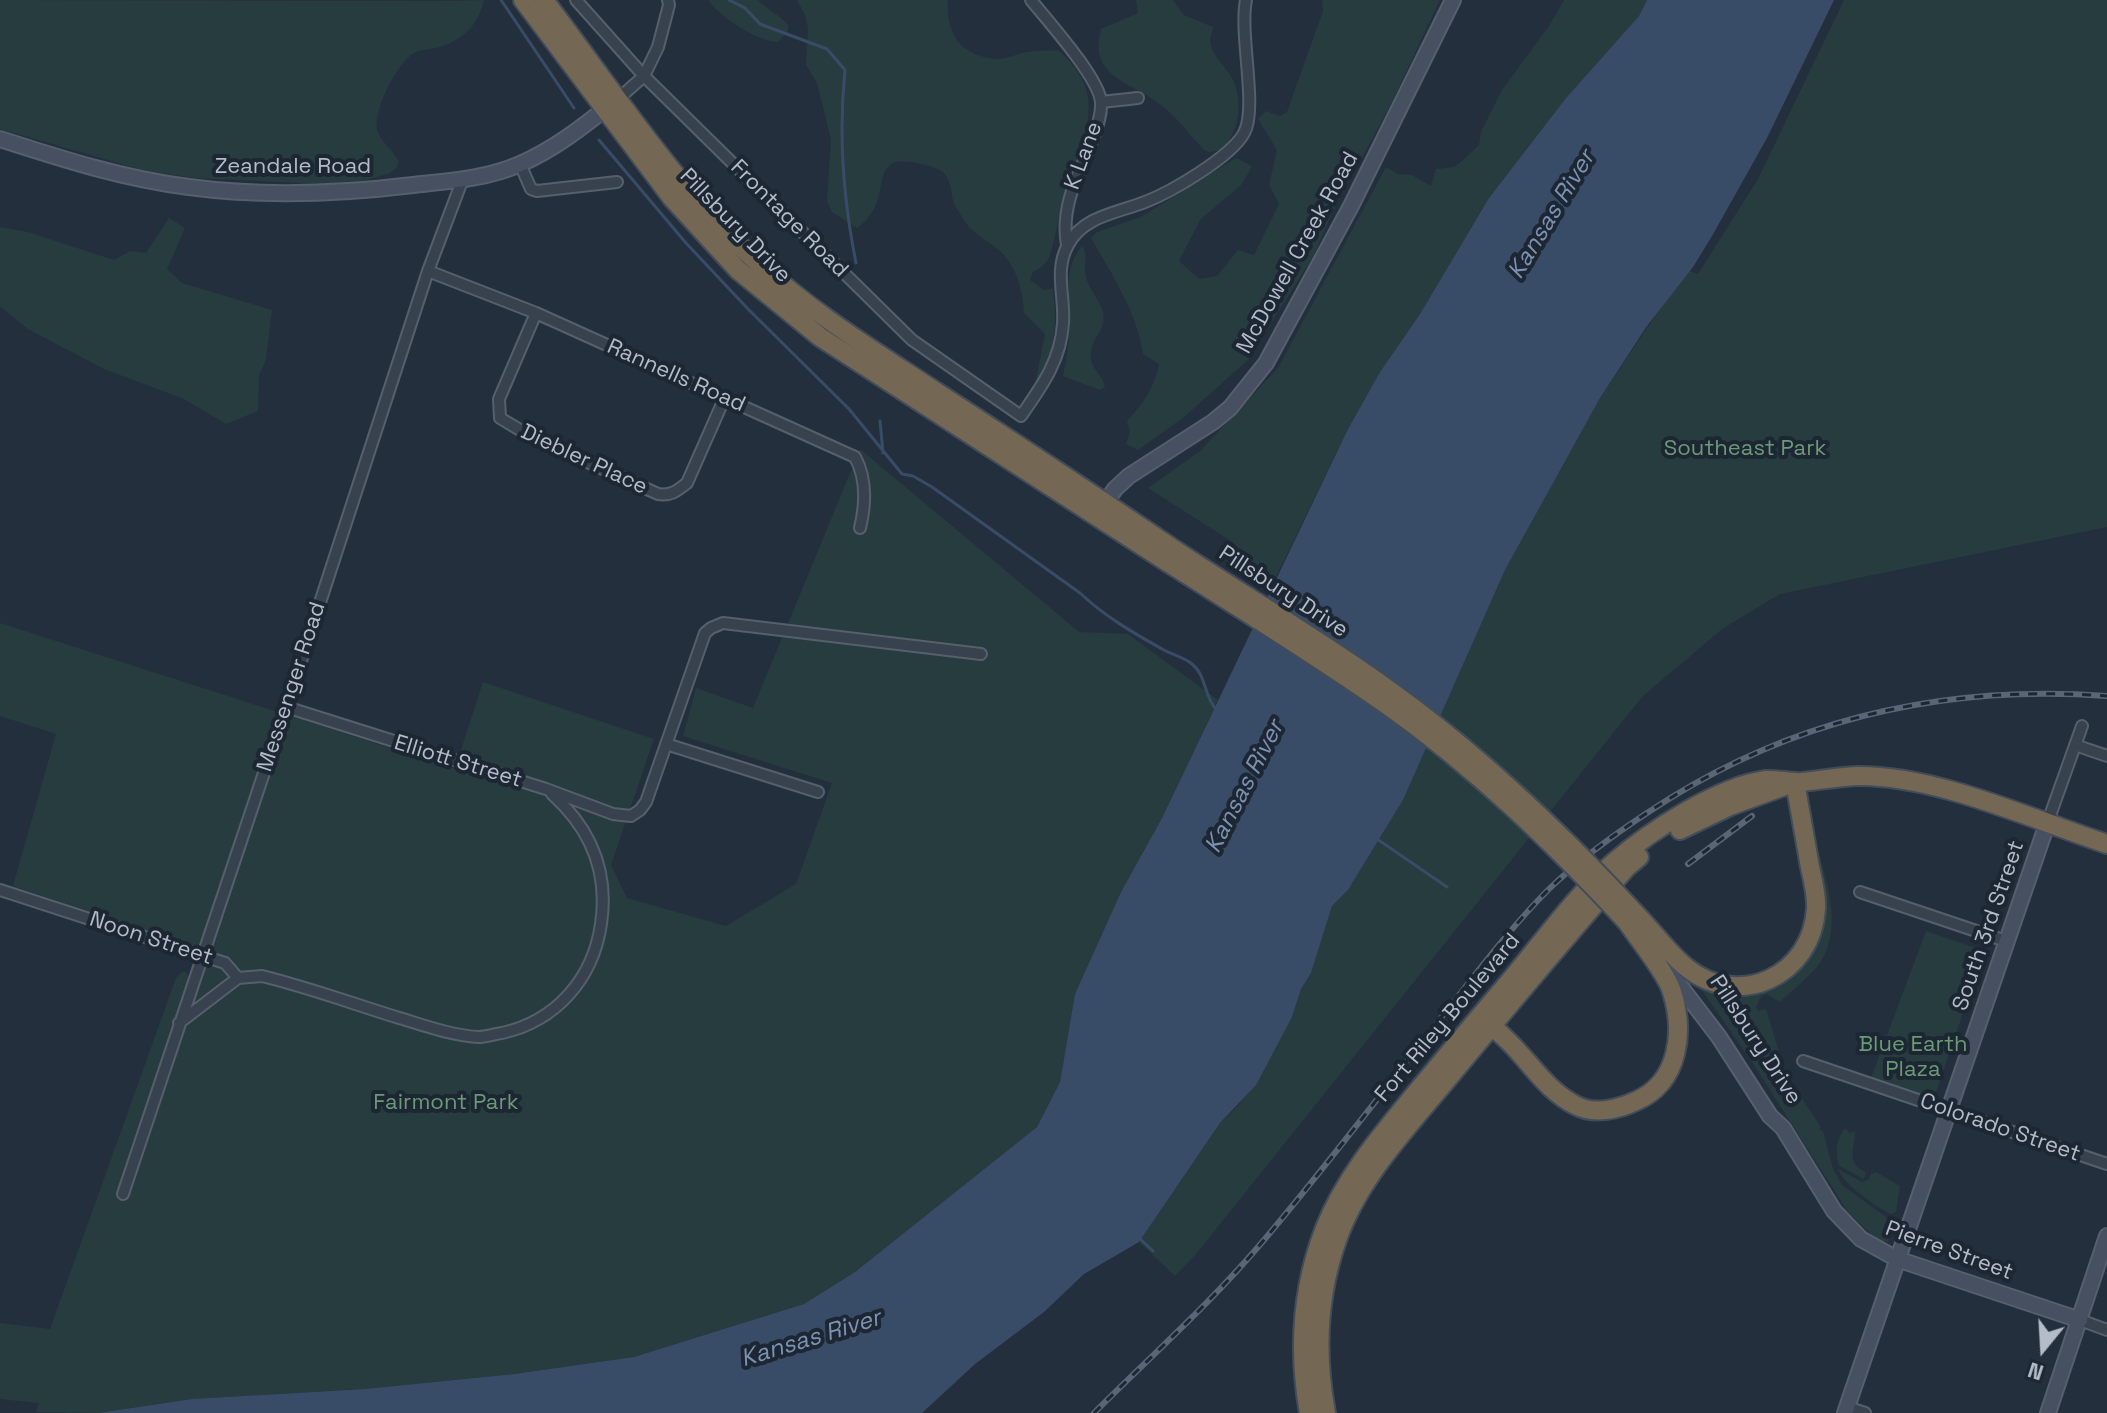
<!DOCTYPE html>
<html>
<head>
<meta charset="utf-8">
<style>
	body { margin:0 }
	#map { position:relative; width:2107px; height:1413px; overflow:hidden; background:#242f3e; font-family:"Space Grotesk",sans-serif }
	canvas { display:block }
	.north { position:absolute; left:2003px; top:1309px; width:80px; height:80px; -webkit-text-stroke:6px #1d2633; paint-order:stroke; rotate:198deg; font-size:22px; font-weight:700; line-height:32px; text-align:center; color:#b4bcc9 }
	.north::after { content:''; display:block; margin:auto; width:28px; height:36px; background:#b4bcc9; clip-path:polygon(50% 0,100% 100%,50% 72%,0 100%) }
</style>
</head>
<body>
<div id="map">
<canvas width="2107" height="1413"></canvas>
<div class="north">N</div>
</div>
<script>
const ctx = document.querySelector('canvas').getContext('2d');
ctx.lineJoin = 'round';
function paint(path, color) { ctx.fillStyle = color; ctx.fill(path, 'evenodd'); }
function strokePath(path, color, width, dash) { ctx.strokeStyle = color; ctx.lineWidth = width; ctx.lineCap = dash ? 'butt' : 'round'; ctx.setLineDash(dash || []); ctx.stroke(path); }
function write(font, color, halo, rows, align = 'center') {
  ctx.font = font + ' "Space Grotesk",sans-serif'; ctx.lineWidth = 8; ctx.setLineDash([]); ctx.textBaseline = 'middle'; ctx.strokeStyle = halo; ctx.fillStyle = color; for (const [text, x, y, turn = 0] of rows) {
    ctx.save(); ctx.translate(x, y); ctx.rotate((+turn || 0) * Math.PI / 180); ctx.textAlign = isNaN(turn) ? turn : align; if (halo) ctx.strokeText(text, 0, 0); ctx.fillText(text, 0, 0); ctx.restore();
  }
}
paint(new Path2D(`
	M0,0L441,1L484,0C479,24 464,39 440,47C433,49 423,49 416,52C398,60 371,113 378,132C382,143 394,151 399,162L396,169L388,174L347,185L195,178L146,171L0,129Z
	M708,0H758C767,10 780,15 788,25V31L778,42C756,41 720,17 708,0Z
	M797,0H948C946,34 960,56 997,59C1007,60 1017,53 1027,52C1037,50 1048,51 1058,50C1071,61 1086,80 1088,97C1092,129 1075,159 1066,188C1059,210 1057,233 1050,255C1047,263 1041,268 1033,272L1030,280L1044,290L1053,288C1057,322 1056,351 1039,382L1036,380L1045,334L1024,313C1023,290 1017,268 1000,251C991,243 979,237 970,228C965,223 961,214 956,208C950,198 953,183 944,173C938,166 899,157 891,164C880,173 882,187 878,198C875,211 867,221 857,228L832,212L827,201L831,140L817,83L806,65L808,28L805,15Z
	M1136,0H1173L1184,15L1213,27C1212,35 1209,38 1211,45C1214,57 1222,63 1228,72C1245,94 1241,132 1221,150L1209,152L1204,150C1189,134 1179,119 1161,105C1133,82 1087,78 1101,29L1138,13Z
	M1322,0H1440L1391,104L1333,211L1314,255L1248,360L1184,417L1138,450L1126,444L1130,431L1127,421C1144,403 1154,388 1159,364L1143,354C1137,312 1112,275 1091,238L1097,232L1141,217L1236,158L1252,166L1242,184L1200,220L1179,261L1199,279L1217,276L1238,250L1254,255L1279,204L1269,185L1277,150L1258,119L1266,111L1280,116L1287,112L1323,11Z
	M1564,0H1647L1639,16L1566,98L1489,198L1420,314L1380,372L1348,429L1275,579L1238,562L1234,543L1148,488L1200,451L1278,368L1386,167L1398,174L1412,175L1431,186L1436,169L1455,167L1479,145L1481,132L1502,90L1549,26Z
	M1844,0H2107V527L1780,594L1722,629L1642,697L1196,1254L1175,1276L1139,1242L1220,1123L1238,1106L1292,1017L1301,989L1311,973L1332,906L1348,890L1403,800L1505,570L1600,398L1666,300L1689,271L1698,274L1758,179Z
	M169,218L185,228L167,269L182,283L272,310L266,359L259,376L258,411L226,424L184,399L104,369L28,329L0,306V227L28,232L114,260L130,251L146,253Z
	M1082,246C1089,256 1083,265 1086,277C1089,292 1108,307 1103,324C1099,336 1089,344 1091,359C1092,370 1103,375 1105,387L1100,390L1063,376C1067,358 1070,338 1070,319C1070,292 1063,269 1082,246Z
	M860,449L1079,632L1128,634L1218,700L1162,818L1121,892L1075,994L1060,1082L1037,1127L855,1272L804,1304L634,1357L513,1374L365,1389L192,1399L98,1413L36,1412L39,1403L0,1399V1323L50,1329L176,978L183,971L187,973L189,979L133,1153L210,951L13,886L56,734L0,716V623L465,772L471,758L460,753L483,682L654,739L611,865L627,898L726,926L796,884L832,783L683,736L696,688L753,708Z
	M1810,823C1821,865 1847,923 1820,963C1810,977 1792,990 1780,1002L1766,994L1760,998L1756,1008L1758,1011L1766,1009L1781,1058L1775,1075L1791,1082L1821,1127L1819,1129L1823,1131L1833,1169L1842,1185L1893,1222L1888,1242L1881,1241L1871,1234L1848,1212L1752,1062L1699,986C1714,985 1730,996 1747,994C1788,989 1825,954 1824,910C1823,881 1815,852 1810,823Z
	M1926,931L1984,951L1934,1098L1871,1078Z
	M1845,1128L1850,1133L1855,1131C1855,1149 1845,1163 1866,1172L1864,1179L1839,1166C1835,1152 1836,1139 1845,1128Z
	M1838,1169L1862,1182L1868,1180L1871,1174L1876,1172L1900,1186L1896,1212L1891,1214C1877,1208 1842,1183 1838,1169Z`), '#263c3f');
paint(new Path2D(`
	M1647,0H1834L1767,138L1712,236L1693,267L1647,326L1600,398L1505,570L1403,800L1348,890L1332,906L1311,973L1301,989L1292,1017L1256,1085L1220,1123L1139,1242L1084,1274L1044,1312L975,1364L922,1413H98L192,1399L365,1389L514,1374L634,1357L804,1304L855,1272L1037,1127L1060,1082L1075,994L1121,892L1162,818L1348,429L1380,372L1420,314L1489,198L1566,98L1639,16Z`), '#394c67');
strokePath(new Path2D(`
	M501,0L574,108
	M729,0L745,8L760,24L827,49L845,70C838,137 843,198 856,263
	M599,140L686,243L748,309L849,409L902,474L913,476L932,487L1080,593C1104,616 1135,634 1164,650C1173,655 1184,657 1192,664C1206,675 1204,695 1215,708
	M880,421L883,453
	M1377,839L1447,887
	M1138,1237L1153,1251`), '#394c67', 3);
const street = new Path2D(`
	M576,0L644,76L912,340L1021,416C1042,386 1061,360 1063,323C1065,296 1054,270 1068,245C1083,216 1117,213 1145,202C1171,192 1231,157 1244,133C1258,108 1239,35 1246,0
	M1031,0C1048,21 1099,78 1101,102C1102,114 1097,128 1093,139C1079,174 1060,206 1067,245
	M618,99L644,76L658,47L669,5L668,0
	M1101,102L1138,98
	M520,164L531,189L537,191L617,182
	M428,271L536,313L855,457C867,479 866,503 860,528
	M536,313L499,399L500,418L530,436L658,494C671,496 677,491 687,483L725,397
	M286,707L546,789L613,814L631,816L640,810L646,802L705,633L711,628L723,623L981,654
	M666,744L818,792
	M2075,745L2107,756
	M2047,824L2082,726
	M0,890L225,963L238,978L262,976C307,987 351,1003 396,1017C423,1025 449,1035 478,1037C486,1037 494,1034 502,1033C556,1021 593,979 601,924C609,871 591,829 552,794
	M1860,892L2006,941
	M179,1023L238,978
	M1803,1061L2107,1164
	M123,1194L286,707L428,271L462,181
	M2080,1320L2107,1330
	M1847,1407L1865,1413`);
const secondary = new Path2D(`
	M0,139C62,159 124,179 189,187C263,197 339,194 413,185C450,181 486,179 520,164C553,150 584,126 611,104
	M1101,509L1115,489L1129,476L1213,422L1230,408L1266,363L1351,206L1453,0
	M1664,965L1719,1037L1770,1116L1783,1128L1834,1211L1861,1239L1897,1259L2080,1320
	M1845,1413L2047,824
	M2048,1413L2107,1236`);
const highway = new Path2D(`
	M523,0L672,198L738,270L820,337L1167,562
	M544,0C612,89 674,186 757,262C812,313 876,352 938,393C1018,445 1097,497 1175,550
	M1680,830L1730,806L1793,783
	M1636,914C1653,931 1668,953 1687,968C1740,1010 1812,975 1816,909C1817,896 1813,880 1810,867C1805,839 1800,811 1795,782
	M1482,1019C1490,1025 1498,1031 1505,1038C1530,1061 1546,1091 1577,1106C1595,1115 1619,1109 1636,1101C1680,1082 1685,1030 1671,989C1664,970 1639,940 1627,922
	M1309,1413C1298,1351 1302,1287 1325,1228C1346,1175 1384,1132 1420,1088C1449,1053 1479,1017 1509,982C1542,943 1575,896 1613,863C1650,831 1717,787 1766,780C1778,779 1790,783 1802,782C1820,780 1839,777 1857,776C1936,775 2031,819 2107,844
	M1326,1413C1315,1354 1317,1297 1337,1240C1359,1177 1408,1127 1450,1076C1508,1006 1567,936 1626,868L1639,857`);
strokePath(street, '#565f6c', 14);
strokePath(secondary, '#565f6c', 18);
strokePath(highway, '#434c59', 22);
strokePath(street, '#38414e', 10);
strokePath(secondary, '#465061', 14);
strokePath(highway, '#746855', 18);
const rail = new Path2D(`
	M1688,864L1752,816
	M1094,1413C1151,1356 1212,1302 1264,1240C1330,1162 1392,1079 1456,999C1485,962 1515,923 1549,889C1579,860 1612,836 1647,813C1786,720 1941,684 2107,696`);
strokePath(rail, '#5a6575', 6);
strokePath(rail, '#1d2633', 3, [9]);
const highwayBridge = new Path2D(`
	M1175,550C1246,597 1320,640 1389,690C1480,755 1560,832 1636,914
	M1167,562C1241,609 1316,655 1387,705C1476,768 1553,843 1627,922`);
strokePath(highwayBridge, '#434c59', 22, []);
strokePath(highwayBridge, '#746855', 18);
write('22px', '#b4bcc9', '#1d2633', [
	["K Lane",1084,156,-70],
	["Zeandale Road",293,167],
	["Frontage Road",789,219,45],
	["Pillsbury Drive",735,226,46],
	["McDowell Creek Road",1298,253,-61],
	["Rannells Road",676,376,24],
	["Diebler Place",584,460,25],
	["Pillsbury Drive",1283,592,33],
	["Messenger Road",292,687,-72],
	["Elliott Street",458,762,17],
	["South 3rd Street",1989,926,-71],
	["Noon Street",151,939,18],
	["Fort Riley Boulevard",1448,1018,-50],
	["Pillsbury Drive",1755,1040,57],
	["Colorado Street",2000,1128,19],
	["Pierre Street",1949,1251,20]
]);
write('22px', '#6b9a76', '#1d2633', [
	["Southeast Park",1745,449],
	["Blue Earth",1913,1045],
	["Plaza",1913,1070],
	["Fairmont Park",446,1103]
]);
write('italic 24px', '#7c92b1', '#1d2633', [
	["Kansas River",1552,215,-59],
	["Kansas River",1245,787,-63],
	["Kansas River",811,1339,-17]
]);
</script>
</body>
</html>
